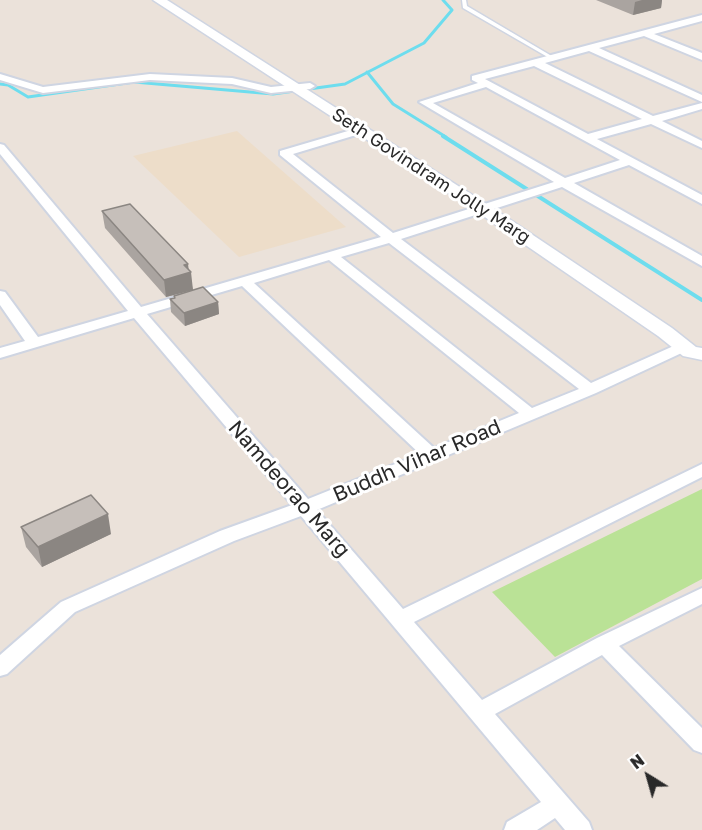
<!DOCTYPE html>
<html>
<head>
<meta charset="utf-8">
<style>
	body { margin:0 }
	#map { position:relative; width:702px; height:830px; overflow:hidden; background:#ebe2da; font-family:"Golos Text",sans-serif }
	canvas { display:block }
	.north { position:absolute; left:618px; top:746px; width:60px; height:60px; -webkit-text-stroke:4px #fff; paint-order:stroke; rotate:323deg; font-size:16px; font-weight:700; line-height:24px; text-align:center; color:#292929 }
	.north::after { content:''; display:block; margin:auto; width:21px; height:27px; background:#292929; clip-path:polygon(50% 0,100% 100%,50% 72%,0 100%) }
</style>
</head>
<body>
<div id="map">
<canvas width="702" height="830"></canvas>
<div class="north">N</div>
</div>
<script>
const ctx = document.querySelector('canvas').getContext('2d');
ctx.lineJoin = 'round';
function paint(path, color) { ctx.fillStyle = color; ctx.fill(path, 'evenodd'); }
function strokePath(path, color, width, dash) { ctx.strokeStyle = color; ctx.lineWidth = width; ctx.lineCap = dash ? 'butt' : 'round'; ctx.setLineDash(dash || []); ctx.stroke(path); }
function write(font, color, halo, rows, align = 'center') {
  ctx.font = font + ' "Golos Text",sans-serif'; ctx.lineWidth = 6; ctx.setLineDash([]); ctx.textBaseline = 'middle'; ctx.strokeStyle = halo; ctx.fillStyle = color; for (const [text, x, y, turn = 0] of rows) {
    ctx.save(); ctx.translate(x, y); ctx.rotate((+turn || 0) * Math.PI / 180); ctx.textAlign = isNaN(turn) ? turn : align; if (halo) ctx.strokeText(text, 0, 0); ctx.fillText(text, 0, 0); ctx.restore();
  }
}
paint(new Path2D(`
	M237,131L346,227L239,257L133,156Z`), '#edddc9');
paint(new Path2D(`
	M702,489V579L555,657L492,592Z`), '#bae296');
strokePath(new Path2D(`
	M367,72L393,104L446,137
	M0,84L8,85L28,97L134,82L273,94L345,84L424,43L452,10L443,0`), '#6dddee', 3);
strokePath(new Path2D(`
	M443,136L702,300`), '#6dddee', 4);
const service = new Path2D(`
	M462,0H466L467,6L555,58L551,59L463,8Z`);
const minor = new Path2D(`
	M702,15V21L654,34L702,53V60L644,36L599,48L702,95V102L589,51L545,63L653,116L702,103V109L662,121L702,141V148L651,124L597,139L702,195V204L629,165L574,183L702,256V266L562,187L401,239L591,383L678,344H688L691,347L688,350L596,393L317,510L403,609L702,464V477L414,622L482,700L597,638L702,588V604L619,646L702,728V753L694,750L602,655L495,714L589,822L592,830H565L555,818L537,830H504L507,822L541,802L301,516L234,541L75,612L7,674L0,676V655L61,602L220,531L292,505L134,318L0,358V348L25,341L0,305V291L5,292L38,337L128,311L0,154V144L4,145L141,307L381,237L280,155V151L358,128H366V132L293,154L393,233L554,182L419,102L478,83L472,80V76ZM534,66L642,119L588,134L485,79ZM486,87L620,160L565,178L433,103ZM389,243L579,389L532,408L341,257ZM329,260L519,413L434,448L254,283ZM242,286L420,454L308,499L147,314Z
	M0,74L43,87L150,74L232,78L271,87L310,83L315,86L310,89L271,93L232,84L150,80L43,93L0,80Z`);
const tertiary = new Path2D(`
	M153,0H167L488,205L672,328L696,347L702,348V360L683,356L658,336L476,211Z`);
strokePath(service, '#cfd5e2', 3);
strokePath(minor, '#cfd5e2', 4);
strokePath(tertiary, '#cfd5e2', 3);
paint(service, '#fff');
paint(minor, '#fff');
paint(tertiary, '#fff');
paint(new Path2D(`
	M596,0H662L661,8L633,15Z
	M102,211L188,269L193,290L166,297L105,228Z
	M174,296L218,302L219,314L185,326L171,312L170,299L174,298Z
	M21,527L111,534L42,567L26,547Z`), '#aaa4a0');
paint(new Path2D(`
	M642,0H662L661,8L633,15L635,2Z
	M188,264L189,272H191L193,290L166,297L164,280L184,265Z
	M218,302L219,314L185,326L184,313Z
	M108,514L111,534L42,567L38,547Z`), '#8b8682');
const building = new Path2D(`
	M130,204L188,264L184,265L191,272L164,280L102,211Z
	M203,287L218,302L184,313L170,299L175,298L174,296Z
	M91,495L108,514L38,547L21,527Z`);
paint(building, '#c6bfba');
strokePath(building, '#8b8682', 1.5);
write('18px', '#292929', '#fff', [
	["Seth Govindram Jolly Marg",431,176,33]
]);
write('21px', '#292929', '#fff', [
	["Buddh Vihar Road",417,461,-23],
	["Namdeorao Marg",289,489,49]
]);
</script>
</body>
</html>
